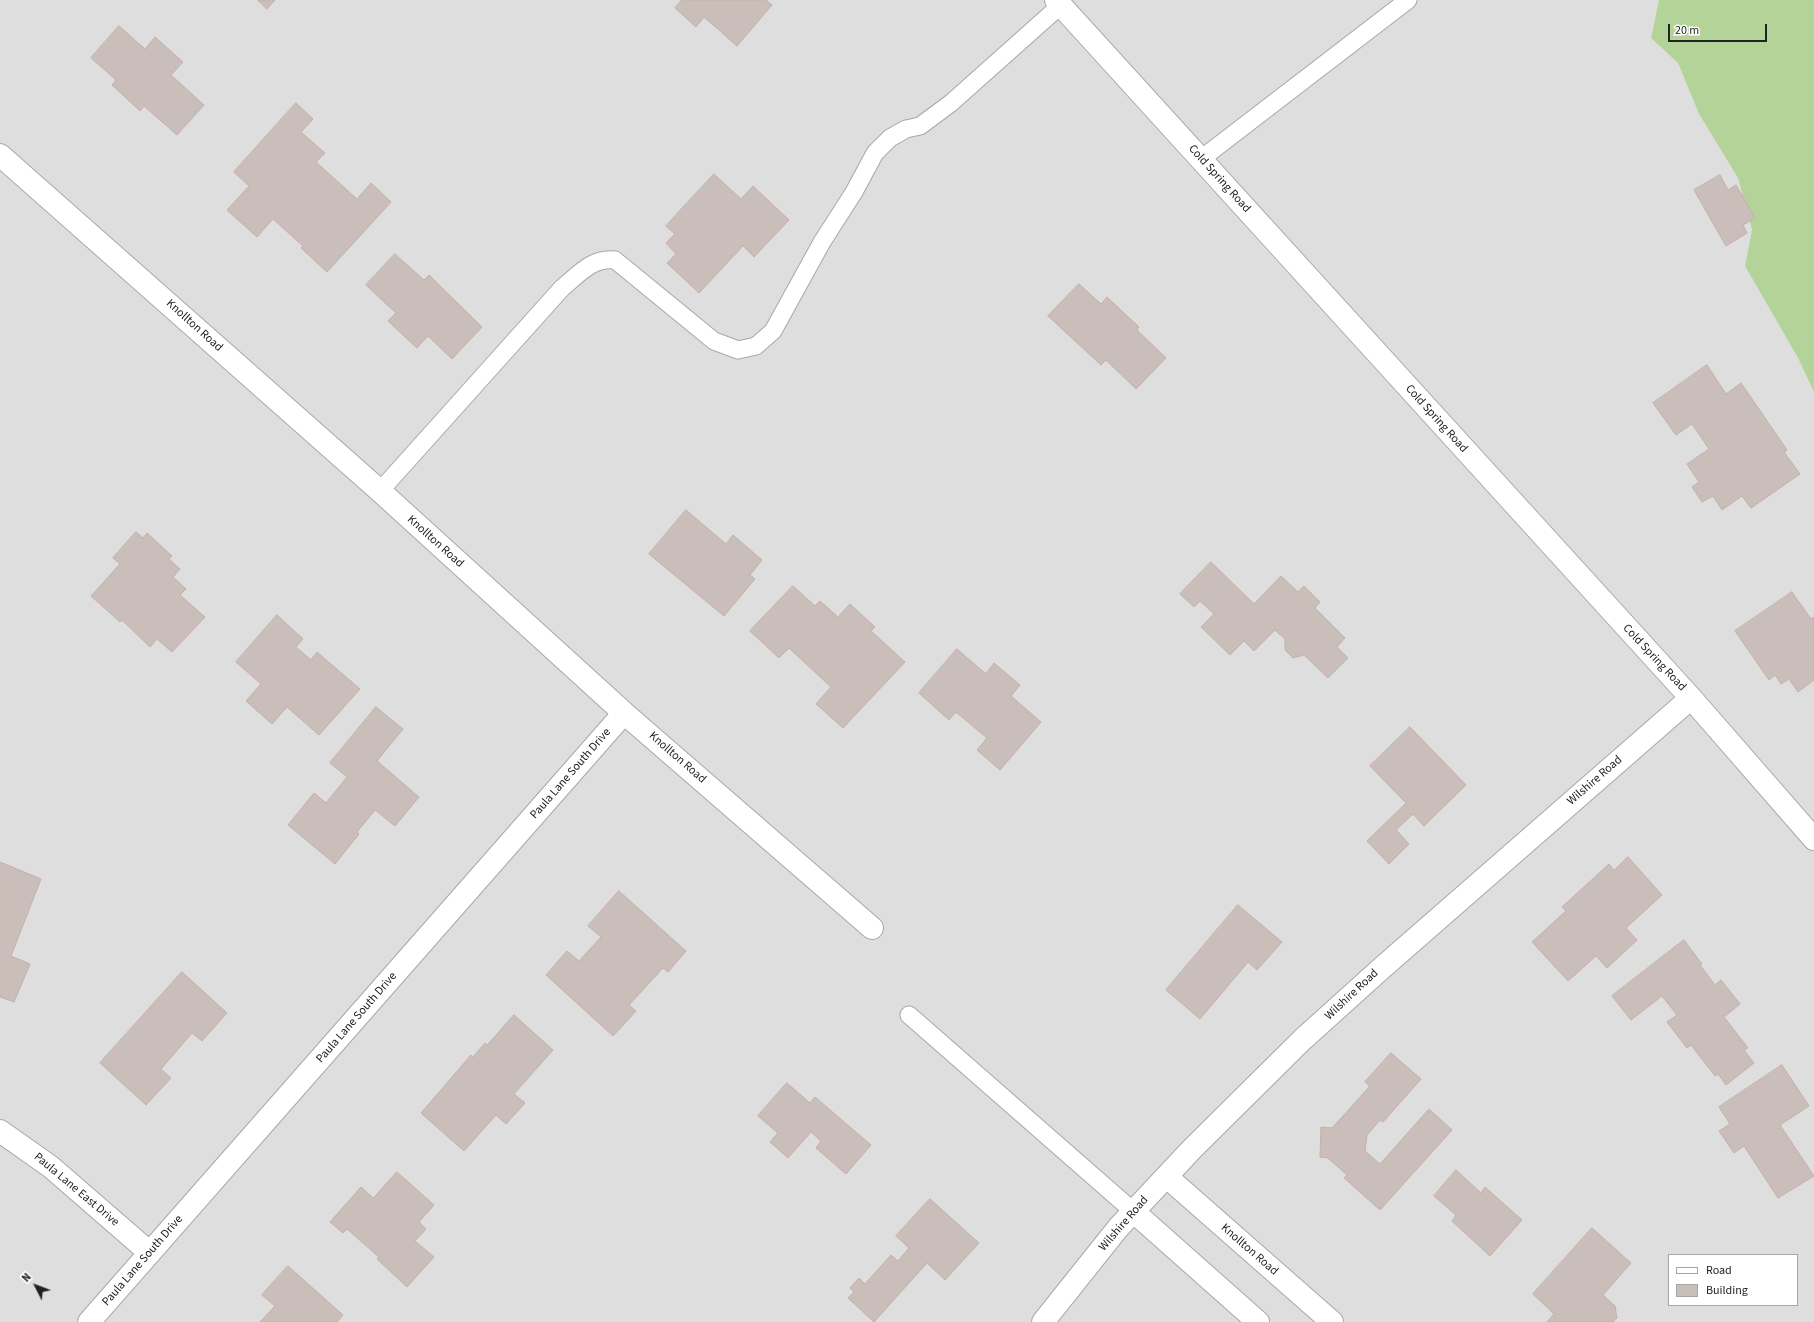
<!DOCTYPE html>
<html>
<head>
<meta charset="utf-8">
<style>
	body { margin:0 }
	#map { position:relative; width:1814px; height:1322px; overflow:hidden; background:#f2ece7; font-family:"Source Sans 3",sans-serif }
	canvas { display:block }
	.legend { position:absolute; left:1668px; top:1254px; width:130px; height:52px; box-sizing:border-box; background:#fff; border:1px solid #a6a6a6; margin:0; padding:5px 7px; list-style:none; font-size:12px; color:#212121 }
	.legend li { display:flex; align-items:center; gap:8px; height:20px }
	.legend b { width:20px; border:1px solid #a6a6a6 }
	.north { position:absolute; left:16px; top:1266px; width:40px; height:40px; -webkit-text-stroke:3px #fff; paint-order:stroke; rotate:312deg; font-size:11px; font-weight:700; line-height:16px; text-align:center; color:#212121 }
	.north::after { content:''; display:block; margin:auto; width:14px; height:18px; background:#212121; clip-path:polygon(50% 0,100% 100%,50% 72%,0 100%) }
	.scale { position:absolute; left:1668px; top:24px; width:99px; height:18px; box-sizing:border-box; border:2px solid #212121; border-top:0; padding-left:5px; font-size:12px; line-height:14px; white-space:nowrap; color:#212121; -webkit-text-stroke:3px #fff; paint-order:stroke }
</style>
</head>
<body>
<div id="map">
<canvas width="1814" height="1322"></canvas>
<ul class="legend">
<li><b style="height:5px;background:#fff"></b>Road</li>
<li><b style="height:11px;background:#cabeba"></b>Building</li>
</ul>
<div class="north">N</div>
<div class="scale">20 m</div>
</div>
<script>
const ctx = document.querySelector('canvas').getContext('2d');
ctx.lineJoin = 'round';
function paint(path, color) { ctx.fillStyle = color; ctx.fill(path, 'evenodd'); }
function strokePath(path, color, width, dash) { ctx.strokeStyle = color; ctx.lineWidth = width; ctx.lineCap = dash ? 'butt' : 'round'; ctx.setLineDash(dash || []); ctx.stroke(path); }
function write(font, color, halo, rows, align = 'center') {
  ctx.font = font + ' "Source Sans 3",sans-serif'; ctx.lineWidth = 4; ctx.setLineDash([]); ctx.textBaseline = 'middle'; ctx.strokeStyle = halo; ctx.fillStyle = color; for (const [text, x, y, turn = 0] of rows) {
    ctx.save(); ctx.translate(x, y); ctx.rotate((+turn || 0) * Math.PI / 180); ctx.textAlign = isNaN(turn) ? turn : align; if (halo) ctx.strokeText(text, 0, 0); ctx.fillText(text, 0, 0); ctx.restore();
  }
}
paint(new Path2D(`
	M0,0H1659L1651,38L1678,63L1699,114L1738,178L1752,230L1745,266L1798,358L1814,392V1322H0ZM1669,1255H1797V1305H1669Z`), '#dfdede');
paint(new Path2D(`
	M1659,0H1814V392L1798,358L1745,266L1752,230L1738,178L1699,114L1678,63L1651,38Z`), '#b3d399');
const building = new Path2D(`
	M258,0H275L267,9Z
	M682,0H766L772,5L737,46L704,17L696,27L675,8Z
	M119,26L145,49L155,37L183,62L171,75L204,105L177,135L144,106L140,111L112,85L116,80L91,58Z
	M296,103L313,119L301,132L325,153L316,162L357,199L371,183L391,202L327,272L301,248L303,246L273,219L257,237L227,210L249,186L234,172Z
	M714,174L741,199L753,186L789,220L754,257L743,246L699,293L667,263L676,254L666,243L675,234L666,226Z
	M1720,175L1728,190L1736,185L1755,218L1743,225L1747,233L1726,246L1694,190Z
	M395,254L424,280L429,275L482,327L452,359L428,336L417,348L388,321L396,313L366,285Z
	M1079,284L1101,304L1107,297L1139,327L1137,330L1166,358L1136,389L1106,360L1101,365L1048,316Z
	M1707,365L1726,394L1741,383L1787,450L1784,452L1800,474L1751,508L1742,496L1722,510L1713,496L1702,502L1692,487L1699,482L1687,464L1709,449L1692,424L1676,435L1653,403Z
	M686,510L726,544L733,535L762,560L750,575L755,579L724,616L649,554Z
	M136,532L143,538L147,533L172,556L169,559L180,569L173,577L186,589L180,595L205,617L172,652L157,639L150,647L122,620L120,622L91,596L120,564L113,558Z
	M1211,562L1254,604L1281,576L1298,592L1304,586L1320,602L1315,608L1345,638L1337,647L1348,658L1328,678L1304,655L1293,658L1285,650V639L1275,630L1254,651L1244,641L1230,655L1201,627L1214,614L1200,601L1194,607L1180,594Z
	M793,586L815,606L820,601L838,617L850,604L875,627L871,631L905,662L843,728L816,704L831,687L789,648L779,658L750,631Z
	M1792,592L1811,619L1814,617V680L1798,692L1789,679L1781,684L1775,675L1769,680L1735,631Z
	M277,615L303,639L296,647L311,660L317,652L360,689L319,735L287,707L272,724L246,701L261,684L236,662Z
	M957,649L986,674L994,663L1020,685L1011,696L1041,722L1000,770L977,750L987,738L956,712L949,720L919,693Z
	M376,707L403,729L377,761L419,797L395,826L375,810L357,832L359,834L335,864L288,825L314,793L326,803L347,777L330,763Z
	M1410,727L1466,785L1424,826L1413,814L1396,830L1409,844L1389,864L1367,841L1406,803L1370,766Z
	M1628,857L1662,895L1626,928L1637,940L1607,968L1596,956L1568,981L1532,942L1566,911L1562,907L1609,864L1614,870Z
	M0,862L41,879L11,956L30,964L14,1002L0,997Z
	M619,891L686,951L668,972L663,968L629,1005L636,1011L613,1036L546,975L567,951L579,961L601,937L588,926Z
	M1238,905L1282,942L1257,970L1248,962L1200,1019L1166,990Z
	M1684,940L1702,964L1700,965L1715,985L1721,980L1740,1004L1724,1017L1748,1048L1744,1050L1754,1063L1726,1085L1718,1074L1715,1076L1691,1045L1687,1048L1667,1022L1677,1015L1662,996L1631,1020L1612,996Z
	M182,972L227,1013L202,1041L192,1033L161,1069L171,1078L146,1105L100,1063Z
	M514,1015L553,1050L514,1094L525,1103L506,1124L496,1115L464,1151L421,1113L471,1055L473,1057L485,1043L487,1045Z
	M1391,1053L1421,1079L1383,1122L1380,1120L1367,1135L1365,1151L1380,1164L1429,1109L1452,1130L1380,1210L1344,1178L1347,1175L1328,1158L1320,1157L1321,1127L1332,1128L1370,1086L1365,1082Z
	M1782,1065L1809,1106L1780,1125L1814,1176L1778,1198L1744,1146L1734,1153L1719,1131L1730,1124L1719,1107Z
	M787,1083L810,1103L815,1097L871,1145L846,1174L816,1148L821,1141L811,1132L788,1158L770,1142L778,1133L758,1116Z
	M1456,1170L1481,1193L1485,1187L1522,1220L1490,1256L1452,1221L1456,1215L1434,1196Z
	M397,1172L434,1205L419,1222L426,1229L415,1241L434,1257L407,1287L377,1259L379,1257L347,1229L343,1233L330,1222L361,1187L373,1198Z
	M930,1199L979,1243L945,1280L927,1263L874,1322L848,1298L854,1292L850,1288L859,1278L865,1284L891,1255L898,1261L909,1248L896,1236Z
	M1592,1228L1631,1263L1603,1295L1615,1306L1617,1318L1613,1322H1547L1554,1314L1533,1294Z
	M288,1266L343,1315L337,1322H260L275,1306L262,1295Z`);
paint(building, '#cabeba');
strokePath(building, '#c5b0a8', 1);
const service = new Path2D(`
	M1201,159L1408,0
	M380,491L562,288C579,274 593,257 615,260L714,341L738,350L756,346L773,331L822,242L854,192L875,153L890,138L906,129L920,126L951,103L1061,5
	M909,1015L1134,1212`);
const minor = new Path2D(`
	M0,155L380,491L624,713L872,928
	M0,1131L51,1167L150,1253
	M1167,1177L1332,1322
	M1134,1212L1258,1322
	M89,1322L624,713
	M1043,1322L1118,1228L1192,1149L1302,1040L1383,967L1691,698`);
const tertiary = new Path2D(`
	M1056,0L1691,698L1814,839`);
strokePath(service, '#a8a8a8', 19);
strokePath(minor, '#a8a8a8', 24);
strokePath(tertiary, '#a8a8a8', 24);
strokePath(service, '#fff', 17);
strokePath(minor, '#fff', 22);
strokePath(tertiary, '#fff', 22);
write('12px', '#212121', '#fff', [
	["Cold Spring Road",1219,179,48],
	["Knollton Road",194,326,42],
	["Cold Spring Road",1436,419,48],
	["Knollton Road",435,542,42],
	["Cold Spring Road",1654,658,47],
	["Knollton Road",677,758,41],
	["Paula Lane South Drive",571,774,-49],
	["Wilshire Road",1595,781,-41],
	["Wilshire Road",1352,995,-43],
	["Paula Lane South Drive",357,1018,-49],
	["Paula Lane East Drive",76,1190,40],
	["Wilshire Road",1124,1224,-49],
	["Knollton Road",1249,1250,41],
	["Paula Lane South Drive",143,1261,-49]
]);
</script>
</body>
</html>
